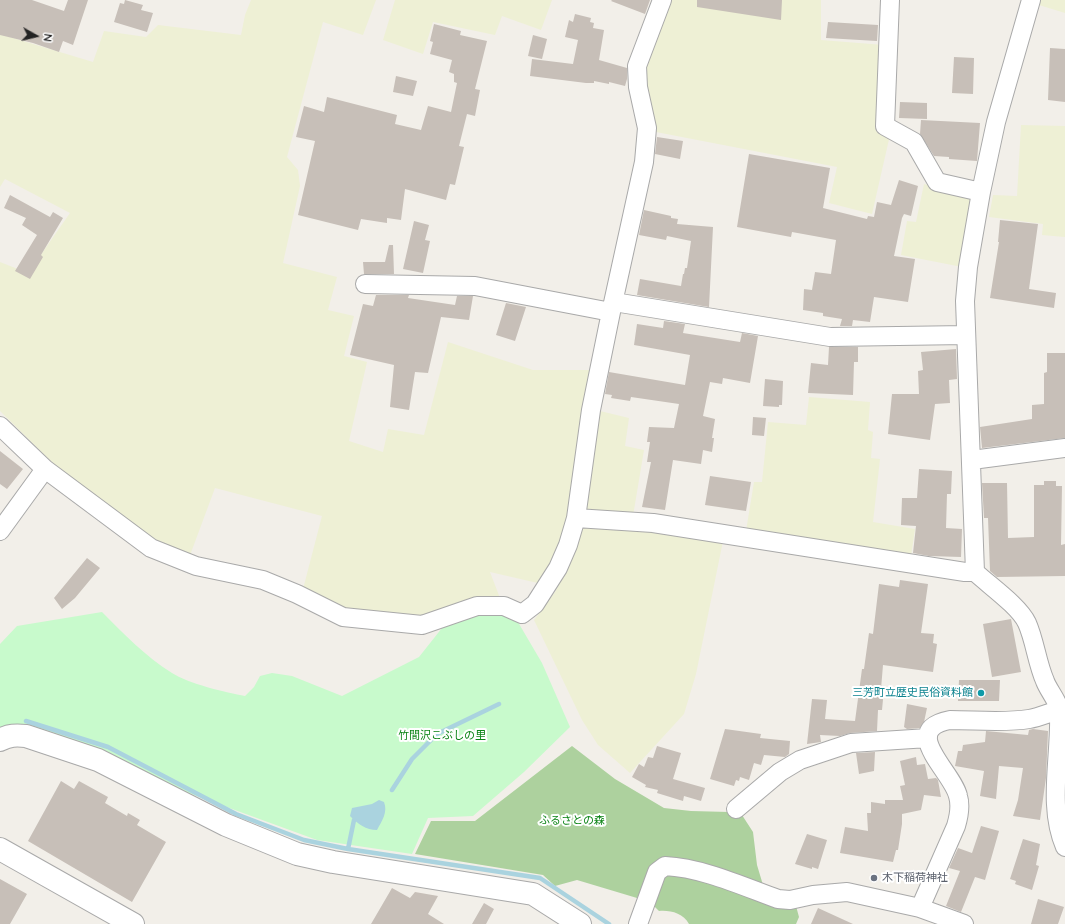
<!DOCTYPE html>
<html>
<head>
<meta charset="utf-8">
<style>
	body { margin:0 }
	#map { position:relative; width:1065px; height:924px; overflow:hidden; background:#f2efe9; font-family:Quicksand,sans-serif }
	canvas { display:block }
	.north { position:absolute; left:16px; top:16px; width:40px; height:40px; -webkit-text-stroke:3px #fff; paint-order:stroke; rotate:98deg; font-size:11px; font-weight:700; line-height:16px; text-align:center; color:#222 }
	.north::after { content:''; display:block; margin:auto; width:14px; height:18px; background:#222; clip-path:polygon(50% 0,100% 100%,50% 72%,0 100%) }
</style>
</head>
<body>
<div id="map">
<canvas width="1065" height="924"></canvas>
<div class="north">N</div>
</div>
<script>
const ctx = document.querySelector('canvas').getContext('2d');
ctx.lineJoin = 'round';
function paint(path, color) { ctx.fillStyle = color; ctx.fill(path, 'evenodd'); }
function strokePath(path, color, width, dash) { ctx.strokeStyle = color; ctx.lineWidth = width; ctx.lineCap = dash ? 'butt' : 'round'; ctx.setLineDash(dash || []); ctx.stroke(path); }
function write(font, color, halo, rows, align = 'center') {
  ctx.font = font + ' Quicksand,"Noto Sans JP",sans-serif'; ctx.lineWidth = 4; ctx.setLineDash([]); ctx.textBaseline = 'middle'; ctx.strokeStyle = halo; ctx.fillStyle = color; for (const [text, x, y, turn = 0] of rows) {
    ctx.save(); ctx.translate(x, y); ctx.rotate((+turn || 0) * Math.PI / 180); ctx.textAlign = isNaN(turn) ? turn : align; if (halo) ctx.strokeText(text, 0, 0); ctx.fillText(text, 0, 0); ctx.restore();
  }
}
paint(new Path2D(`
	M251,0H376L363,35L323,22L287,157L298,170L300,186L283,263L337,277L328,310L354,316L344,356L367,362L349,441L383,452L388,429L424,435L448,342L533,370H593L570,521L542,584L490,572L500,598L419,617L346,610L303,589L322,516L215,488L189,558L137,535L84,494L0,411V262L28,273L70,213L5,179L0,187V34L93,62L104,31L146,37L158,25L241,35L245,15Z
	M395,0H552L541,30L502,16L495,35L433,22L423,54L383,40Z
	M668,0H821V40L884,45L890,135L872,214L829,203L837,167L656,132L645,93L643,71Z
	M1041,0H1065V13L1039,5Z
	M1021,125L1065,126V237L1042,235L1043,224L989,217L993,195L1017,196Z
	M924,184L974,197L962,267L901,255L907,221L916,222Z
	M809,397L870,402L868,430L873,432L871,458L880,459L873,522L915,529L911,556L746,531L754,482H762L768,422L806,425Z
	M600,411L629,418L625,446L644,450L633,516L590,513L585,507Z
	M590,527L648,530L723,541L696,674L684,714L630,773L598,745L582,720L534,620L555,592L573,557L582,529Z`), '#eef0d5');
paint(new Path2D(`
	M572,746L615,779L664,808L691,811L729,812L742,815L753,832L757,865L763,885L673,857L656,862L637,898L577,880L555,886L543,875L415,854L431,821H475Z
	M673,871L796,906L799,917L796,924H689C683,913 670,910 659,911L654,906L662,875Z`), '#add19e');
paint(new Path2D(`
	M102,612C124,634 145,656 172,673C187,683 227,693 245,696L254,687L260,676L272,673L292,676L342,696L419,657L442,628L476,614L497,613L515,617L542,663L570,727L524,772L473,816L428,818L412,854L317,840L98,760L0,728V644L17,626Z`), '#c8facc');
paint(new Path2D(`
	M379,800L384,802C388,812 382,821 377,830C366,830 358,824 350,816L352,808L372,804Z`), '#aad3df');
strokePath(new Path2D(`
	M26,721L108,747L236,814L304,840L348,849L540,878L609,924
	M392,790L412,759L437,734L499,704
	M348,849L354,820`), '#aad3df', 4.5);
paint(new Path2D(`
	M0,0H32L64,11L68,0H88L73,45L63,41L59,52L33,43L0,35Z
	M125,0L143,5L141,10L153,13L147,32L114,22L120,3L124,4Z
	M612,0H650L645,14L611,1Z
	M697,0H782L781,20L697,7Z
	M575,14L591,18L590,22L594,23L593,28L604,30L599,60L627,68V79L625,86L609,82V84L594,81V83H586L530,76L532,59L573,64L578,40L565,37L569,20L573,22Z
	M828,22L878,25L877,41L826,38Z
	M434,24L461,31L460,35L487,41L475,89L480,90L475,116L467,114L459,146L464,147L455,185L450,184L446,200L405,189L401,220L387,218V223L361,219L358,230L298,215L315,141L296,137L304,106L324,112L327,97L397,115L395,124L421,130L428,106L451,112L457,83L454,82V74L449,72L452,60L430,54L433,42L430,41Z
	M533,35L547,39L542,59L528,56Z
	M1050,48L1065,49V102L1048,100Z
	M954,57L974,58L973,94L952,93Z
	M396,76L417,81L413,96L393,92Z
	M900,102L927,103V119L899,118Z
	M921,120L980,123L977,161L949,159V157L934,156L920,134Z
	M657,137L683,141L680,159L655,154Z
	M749,154L830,168L823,208L867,219L868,216L874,217L877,202L891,205L899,180L918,186L911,216L904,214L902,218L894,256L915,259L908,302L874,297L870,322L853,320L852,326H840L842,319L823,316V313L803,310L804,289L812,290L815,272L831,274L836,240L792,232L791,237L737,227Z
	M10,195L50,217L53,212L63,218L41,255L43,257L30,279L15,271L37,235L22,225L26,218L4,208Z
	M644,210L671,216V218L678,219L677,224L713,227L709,307L637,295L640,279L681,286L683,274H684L685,268H687L691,241L667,236L666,240L639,235Z
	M1000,220L1038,224L1029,289L1056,293L1054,308L990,298L999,242H998Z
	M414,221L429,225L425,240L430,241L423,273L403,269Z
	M389,245H393L394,274H364L363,262H385Z
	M376,295H409L408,298L455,305L457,296H473L469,320L441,317L428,373L415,372L409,410L390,407L394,365L350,355L363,304L373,306Z
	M506,303L526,307L515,341L496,335Z
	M664,321L685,324L683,333L740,342L742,333L758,336L750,383L723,378L722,384L710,382L703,416L715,419L712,438H714L712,452L703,450L701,464L673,460L665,510L642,507L651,462H647L650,442H647L649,427L674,428L679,404L631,397L630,401L611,398L612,395L605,394L609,372L685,385L690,355L634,345L637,324L663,328Z
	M829,347H858V362H854L853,395L808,393L811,363L828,365Z
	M956,349L957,379L949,380L950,403L935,404L930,440L888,434L892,394H919L918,371L923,370L921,352Z
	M1047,353H1065V438L982,448L980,427L1032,419V405L1044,404V373L1047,372Z
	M765,379L783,381L782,405H779V407L763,406Z
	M753,417L766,418L764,436L752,435Z
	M0,451L23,469L7,489L0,484Z
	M919,469L952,471L951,494H947L946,528L962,529L961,557L929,556L913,553L916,526L901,525L902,498H917Z
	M710,476L751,482L746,511L705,505Z
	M1044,481H1056V486H1062L1061,545L1065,544V576L997,577L990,571L988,518H984L982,483H1007L1008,538L1034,537V485H1044Z
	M87,558L100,568L75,598L62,609L54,598Z
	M900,580L928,584L921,633L934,634L933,643L937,644L933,672L883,665L881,689H884L882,710H878L877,731L850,733L840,736L820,735L821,742L807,744L812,699L827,700L825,719L855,721L862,669H864L869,633L873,634L879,584L899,587Z
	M1011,619L1021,672L992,677L983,624Z
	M959,680H1000L999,701H958Z
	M907,704L927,708L924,722L920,728L907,729L904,727Z
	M725,729L761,734L760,738L790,741L789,754L785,757L764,755L761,765L754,763L749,780L740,777L739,781L736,780L734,786L710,779Z
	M1033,729L1048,731L1046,778L1040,820L1013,816L1018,800L1023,768L999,766L996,799L980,796L984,771L955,766L958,751H962L963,745L985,742L986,731L1028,735L1029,730Z
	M657,746L681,753L673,779L705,788L701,801L684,796L683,801L657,793L658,790L645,787L646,785L632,777L639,764L644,767L648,757L653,758Z
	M875,752L874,771L859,774L856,753Z
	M916,757L917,765L925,764L928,779L936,778L938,780L941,797L924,795L921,810L902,814V824L898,850H896L893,862L840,853L845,827L868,831L867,813H871V802L885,804V800H903L900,786L905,785L900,761Z
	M61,781L74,789L79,781L108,797L105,803L127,816L128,813L140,820L137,825L166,842L132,902L28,841Z
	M981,826L999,831L985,880L975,877L961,912L946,906L960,871L949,868L958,848L972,853Z
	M807,834L827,840L818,869L812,867V869L795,864Z
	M1023,839L1040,844L1036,865L1039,866L1032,890L1015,884L1016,881L1010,879Z
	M0,879L27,894L10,924H0Z
	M392,888L410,898L415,892L438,896L428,914L444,924H371Z
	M1038,899L1064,907L1058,924H1031Z
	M484,903L494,909L486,924H472Z
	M818,908L853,924H811Z`), '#c7bfb8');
const minor = new Path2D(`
	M890,0L885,126L914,142L937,182L981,192
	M365,284L475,286L611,312
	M614,302L830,337L966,335
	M0,426L45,469L151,548L196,566L263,580L297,594L343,617L422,625L477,606H504L522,614L535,604L558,568L568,545L576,518L591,410L611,312L644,162L647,128L638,87L637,66L662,0
	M972,460L1065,448
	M576,518L653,523L965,572H975C990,586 1019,606 1027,623C1035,641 1037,663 1045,681C1048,690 1059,702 1059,711C1061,756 1047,805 1065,847
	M0,531L45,469
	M975,572L965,301L968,267L981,192L996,122L1031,0
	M736,809L780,772L800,760L851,743L928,738
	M920,908L956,826C959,816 961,806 958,796C953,772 898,730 950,720C975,720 1005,723 1029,719C1042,717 1054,710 1065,709
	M638,924L657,872L665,866C703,868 742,886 778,899L790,900L813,895L847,892L920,908L964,924`);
const tertiary = new Path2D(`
	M0,740C9,735 16,735 26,736L98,760L226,825L297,854L333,862L533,894L580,924
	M0,849L133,924`);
strokePath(minor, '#a9a9a9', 20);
strokePath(tertiary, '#a9a9a9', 24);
strokePath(minor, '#fff', 18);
strokePath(tertiary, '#fff', 22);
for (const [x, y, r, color] of [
	[981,693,4,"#0f9aa8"],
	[874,878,4,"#6b7280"]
]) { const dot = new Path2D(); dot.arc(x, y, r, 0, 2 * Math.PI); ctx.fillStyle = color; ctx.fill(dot); strokePath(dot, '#fff', 1.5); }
write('11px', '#0d838f', '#fff', [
	["三芳町立歴史民俗資料館",973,693]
], 'right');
write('11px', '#0c8416', '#fff', [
	["竹間沢こぶしの里",442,736],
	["ふるさとの森",572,821]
]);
write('11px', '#5b616d', '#fff', [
	["木下稲荷神社",882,878]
], 'left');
</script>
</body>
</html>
